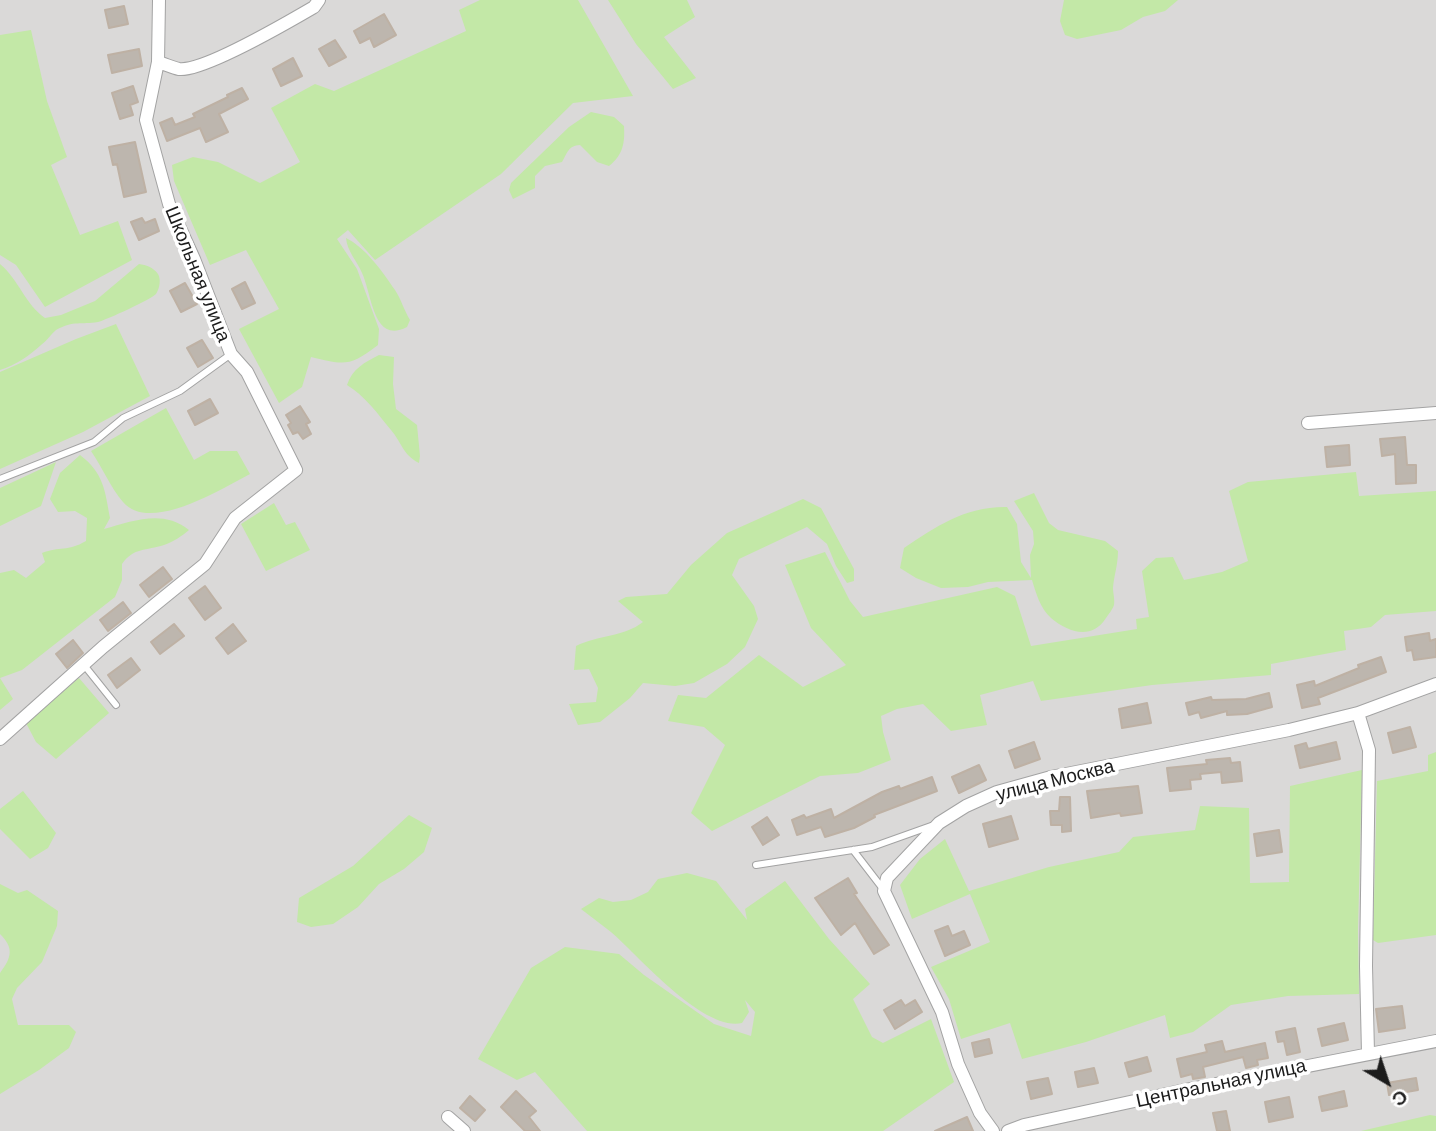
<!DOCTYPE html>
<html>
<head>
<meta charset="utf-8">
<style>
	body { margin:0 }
	#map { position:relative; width:1436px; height:1131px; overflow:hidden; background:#edeae1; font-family:Barlow,sans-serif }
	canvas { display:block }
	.north { position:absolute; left:1352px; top:1047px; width:70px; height:70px; -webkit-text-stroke:5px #fff; paint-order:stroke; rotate:141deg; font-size:19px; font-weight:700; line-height:28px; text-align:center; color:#1c1c1c }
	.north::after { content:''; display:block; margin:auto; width:24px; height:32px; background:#1c1c1c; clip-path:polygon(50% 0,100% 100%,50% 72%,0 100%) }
</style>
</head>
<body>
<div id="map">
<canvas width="1436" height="1131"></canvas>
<div class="north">С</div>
</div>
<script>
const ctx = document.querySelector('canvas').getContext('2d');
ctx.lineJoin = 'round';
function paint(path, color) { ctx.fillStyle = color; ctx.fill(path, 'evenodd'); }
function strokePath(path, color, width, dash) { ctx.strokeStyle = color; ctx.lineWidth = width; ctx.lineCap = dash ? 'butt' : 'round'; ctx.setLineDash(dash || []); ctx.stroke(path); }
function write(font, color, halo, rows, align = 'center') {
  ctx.font = font + ' Barlow,sans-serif'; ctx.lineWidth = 7; ctx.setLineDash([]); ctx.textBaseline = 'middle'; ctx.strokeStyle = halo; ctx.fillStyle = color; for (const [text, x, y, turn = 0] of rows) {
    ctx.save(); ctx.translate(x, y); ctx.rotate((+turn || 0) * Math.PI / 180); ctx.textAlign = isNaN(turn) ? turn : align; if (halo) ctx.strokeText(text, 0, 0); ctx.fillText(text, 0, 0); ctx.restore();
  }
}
paint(new Path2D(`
	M0,0H1436V1131H0Z`), '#dad9d8');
paint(new Path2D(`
	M480,0H578L633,96L573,103L501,174L375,260L348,230L337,239L357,269L379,329L378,345C349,367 345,365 311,357L302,387L279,403L239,329L279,309L246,250L210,265L174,181L172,165L193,157L218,162L260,183L300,162L271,108L315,84L334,91L466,31L459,10Z
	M608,0H687L695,17L664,37L696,78L673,89L636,44Z
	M1064,0H1178L1165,11L1143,17L1121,30L1077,39L1065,35L1060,21Z
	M31,30L47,101L67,157L51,165L80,235L118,221L132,260L45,307L16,265L0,255V35Z
	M591,112L614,117L624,126C625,143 623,155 609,166L597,162L580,145C568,146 568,152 562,162L545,166L535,176V188L513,199L509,190L511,183L569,127Z
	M346,238C366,248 382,271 395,290C401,299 404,310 410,320L407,327C373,345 372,294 362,273C357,261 347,251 346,238Z
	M0,264C19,280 25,304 45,318L61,315L95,301L139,264C146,265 153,267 158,274C161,279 160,288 156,294C152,299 106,320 98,322C81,325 74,320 56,330C51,334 47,341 41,345C29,356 16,365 0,370Z
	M116,324L150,396L83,432L0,469V372L76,339Z
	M379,355L394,357L393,384L396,409L417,425L420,456L419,463C403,455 402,443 391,430C378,414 364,395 347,385C352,369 365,362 379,355Z
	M166,408L194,460L210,451H237L250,474C223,488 150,534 123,502C111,488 102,467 91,451Z
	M80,455C104,473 105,491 110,518L104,529C133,521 163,509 189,530C182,536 173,542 164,545C146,551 134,547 122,564V580L115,597L22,670L0,678L13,699L0,710V573L14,570L26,578L45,562L42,553C60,546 67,552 86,541L87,518L75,511L58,512L50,499L60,473Z
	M56,462L41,506L0,526V488Z
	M1356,472L1359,496L1436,491V611L1385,615L1371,627L1344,631L1346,650L1271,664V675L1152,685L1041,701L1033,681L980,695L987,725L951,731L923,704L897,709L881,716L883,732L891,760L858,773L820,776L712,831L691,813L725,745L704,727L668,721L678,695L706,698L759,655L803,687L846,665L811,628L785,565L825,552L850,601L863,617L997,587L1015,596L1031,646L1137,629L1136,619L1149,617L1142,571L1156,558L1173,557L1184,580L1222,572L1248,561L1229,491L1248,482Z
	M1034,493L1049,523L1058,530L1105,541L1118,551C1118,565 1114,575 1113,588C1113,593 1115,600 1114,605C1113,609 1108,615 1106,618C1092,640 1069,633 1051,618C1040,608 1036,593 1032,580L988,582L968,587L941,588L916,578L900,568L904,548C937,526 966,506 1007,507L1017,524L1021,562L1031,578L1030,555L1034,544L1033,531L1014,501Z
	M803,499L821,508L854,569V581L847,583L836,566L827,544L807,527L739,559L732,575L754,606L758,619L745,647L727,664L694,683L675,686L643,683L630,698L600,722L578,725L569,704L596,702L598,688L589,669L574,670L576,646C598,635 624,637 643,622L618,601L626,597L667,594L691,565L727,533Z
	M274,503L286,525L295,522L310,550L266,571L241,524Z
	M79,678L109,713L56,759L36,742L26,723Z
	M1436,752V935L1378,943L1373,940L1377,781L1428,771V755Z
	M1362,770L1358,931L1359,994L1288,996L1231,1005L1193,1032L1170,1038L1165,1015L1086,1042L1022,1059L1010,1023L961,1039L949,999L931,967L990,942L970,894L912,919L900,885L920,859L945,839L969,891L1049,867L1119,852L1133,837L1195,830L1200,806L1249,808L1250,883L1289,882L1290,786Z
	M23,791L56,833L48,848L30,859L0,829V809Z
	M409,815L432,828L424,852L404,869L379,884L358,907L333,924L311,927L297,922L299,898L353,866Z
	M687,873L716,881L747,920L745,909L785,881L829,939L870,984L853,999L872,1037L883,1043L931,1019L954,1082L883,1131H587L535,1072L517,1080L478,1059L531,968L565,947L619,954L644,975L714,1024L751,1036L755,1012L745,1000L749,1012L742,1023C703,1032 638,955 611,932C601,924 591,917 581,909L599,898L613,902L631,900L648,892L658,879Z
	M0,884L18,893L27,890L58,911L57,926L42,962L17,988L12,999L18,1025H69L76,1032L69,1048L39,1070L0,1094V973C12,957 14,948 0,934Z
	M1430,1115L1436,1116V1131H1361Z`), '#c3e8a7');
const building = new Path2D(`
	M124,6L128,24L109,28L105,10Z
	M384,14L396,35L374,47L370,38L360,43L354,31Z
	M335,40L346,57L329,66L319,49Z
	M139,49L142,66L112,73L108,55Z
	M293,58L302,76L281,86L273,69Z
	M133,86L138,102L130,105L133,115L120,119L112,93Z
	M242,88L248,99L219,114L228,132L206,142L200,128L167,141L160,123L172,118L175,125L195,117L193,114L228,97L227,95Z
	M135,142L146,192L124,197L117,164L113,165L109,147Z
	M142,218L145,223L155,219L159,231L139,240L131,222Z
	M245,282L255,303L242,309L232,289Z
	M185,283L197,304L181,312L170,291Z
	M202,340L213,358L198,367L187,348Z
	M210,399L218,413L195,425L188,411Z
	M300,406L310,422L306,424L311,434L303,439L298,432L293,434L288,425L291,423L286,415Z
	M1405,437L1407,465H1416V483L1396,484L1395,454L1382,456L1380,439Z
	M1349,445L1350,465L1327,467L1325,447Z
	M163,567L172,579L149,597L140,585Z
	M205,586L221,608L205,620L189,598Z
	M123,602L131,613L108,631L100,620Z
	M174,624L184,636L160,654L151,642Z
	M233,624L246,641L228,654L216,638Z
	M1429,633L1430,641L1436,639V657L1414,660L1412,650L1407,651L1405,637Z
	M73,640L83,653L67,668L56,654Z
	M1381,657L1386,672L1318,698L1320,704L1302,708L1297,685L1314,681L1315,686L1359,668L1358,665Z
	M131,658L140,670L117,688L108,675Z
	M1269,693L1272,707L1247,714L1227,715V711L1201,718L1199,712L1189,715L1186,703L1211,697L1212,700L1246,699Z
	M1147,703L1151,723L1122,728L1119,709Z
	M1410,727L1416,747L1393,753L1388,733Z
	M1034,742L1040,759L1015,768L1009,751Z
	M1336,742L1340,759L1300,768L1295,746L1306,743L1308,749Z
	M1230,758L1231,763L1240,762L1242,781L1222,783L1221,772L1200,774L1201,779L1190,780L1191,789L1170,791L1167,768L1207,764L1206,760Z
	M979,765L986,780L959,793L952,777Z
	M932,777L937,791L874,815L875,817L854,828L825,837L821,827L797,835L792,820L804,815L806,818L831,809L834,818L882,792L899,786L900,789Z
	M1138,786L1142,813L1121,816L1120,813L1091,818L1087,791Z
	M1060,797H1070L1071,831L1062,832V825H1051L1050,811H1059Z
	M1011,816L1018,839L989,847L983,824Z
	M767,817L779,835L763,845L752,827Z
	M1279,830L1282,852L1257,856L1254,834Z
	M848,878L857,893L854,894L889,945L874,954L855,923L841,935L815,898Z
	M948,926L952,936L964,931L970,945L945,956L935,931Z
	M901,1000L905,1006L915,1000L922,1012L895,1029L884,1010Z
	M1402,1006L1405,1028L1379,1032L1376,1009Z
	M1344,1023L1348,1040L1322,1046L1318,1029Z
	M1295,1028L1300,1052L1287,1055L1284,1041L1278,1042L1276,1032Z
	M989,1039L992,1053L975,1057L972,1043Z
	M1222,1041L1225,1052L1265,1043L1268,1058L1257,1060L1258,1065L1246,1068L1243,1057L1203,1067L1205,1077L1193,1079L1192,1074L1181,1077L1177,1059L1207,1052L1205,1045Z
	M1147,1057L1151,1071L1129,1077L1125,1063Z
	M1094,1068L1098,1083L1078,1087L1075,1072Z
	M1048,1078L1052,1094L1031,1099L1027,1082Z
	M1416,1078L1418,1090L1389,1095L1387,1083Z
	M516,1091L536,1111L529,1117L540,1131H525L501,1107Z
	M1344,1091L1347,1106L1322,1111L1319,1097Z
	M470,1096L485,1110L475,1121L460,1108Z
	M1289,1097L1293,1117L1269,1122L1265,1102Z
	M1226,1111L1230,1131H1217L1213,1113Z
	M967,1117L973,1131H935Z`);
paint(building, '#bdb6ae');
strokePath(building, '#beb1a4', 2);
const lane = new Path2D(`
	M0,479L94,442L123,418L180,391L231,354
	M84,665L116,705
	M853,850L883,889
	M756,865L872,847L931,826`);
const street = new Path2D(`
	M158,62C165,64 173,68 179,69C203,72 290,21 314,7L319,0
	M1308,423L1436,413
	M1358,713L1369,750L1366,966L1368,1053
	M0,739L103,647L205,564L235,518L296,470L247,372L231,354L194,259L169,204L146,120L158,62L159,0
	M448,1117L464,1131
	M993,1131L980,1113L958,1064L942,1012L884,891L887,878L939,823L966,806L997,792L1051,777L1289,730L1358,713L1436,684
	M1008,1131L1024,1125L1185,1090L1436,1041`);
strokePath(lane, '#a3a3a3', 8);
strokePath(street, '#a3a3a3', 14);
strokePath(lane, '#fff', 6);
strokePath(street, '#fff', 12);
write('19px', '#1c1c1c', '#fff', [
	["Школьная улица",198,274,68],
	["улица Москва",1055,780,-14],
	["Центральная улица",1221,1083,-12]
]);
</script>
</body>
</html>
